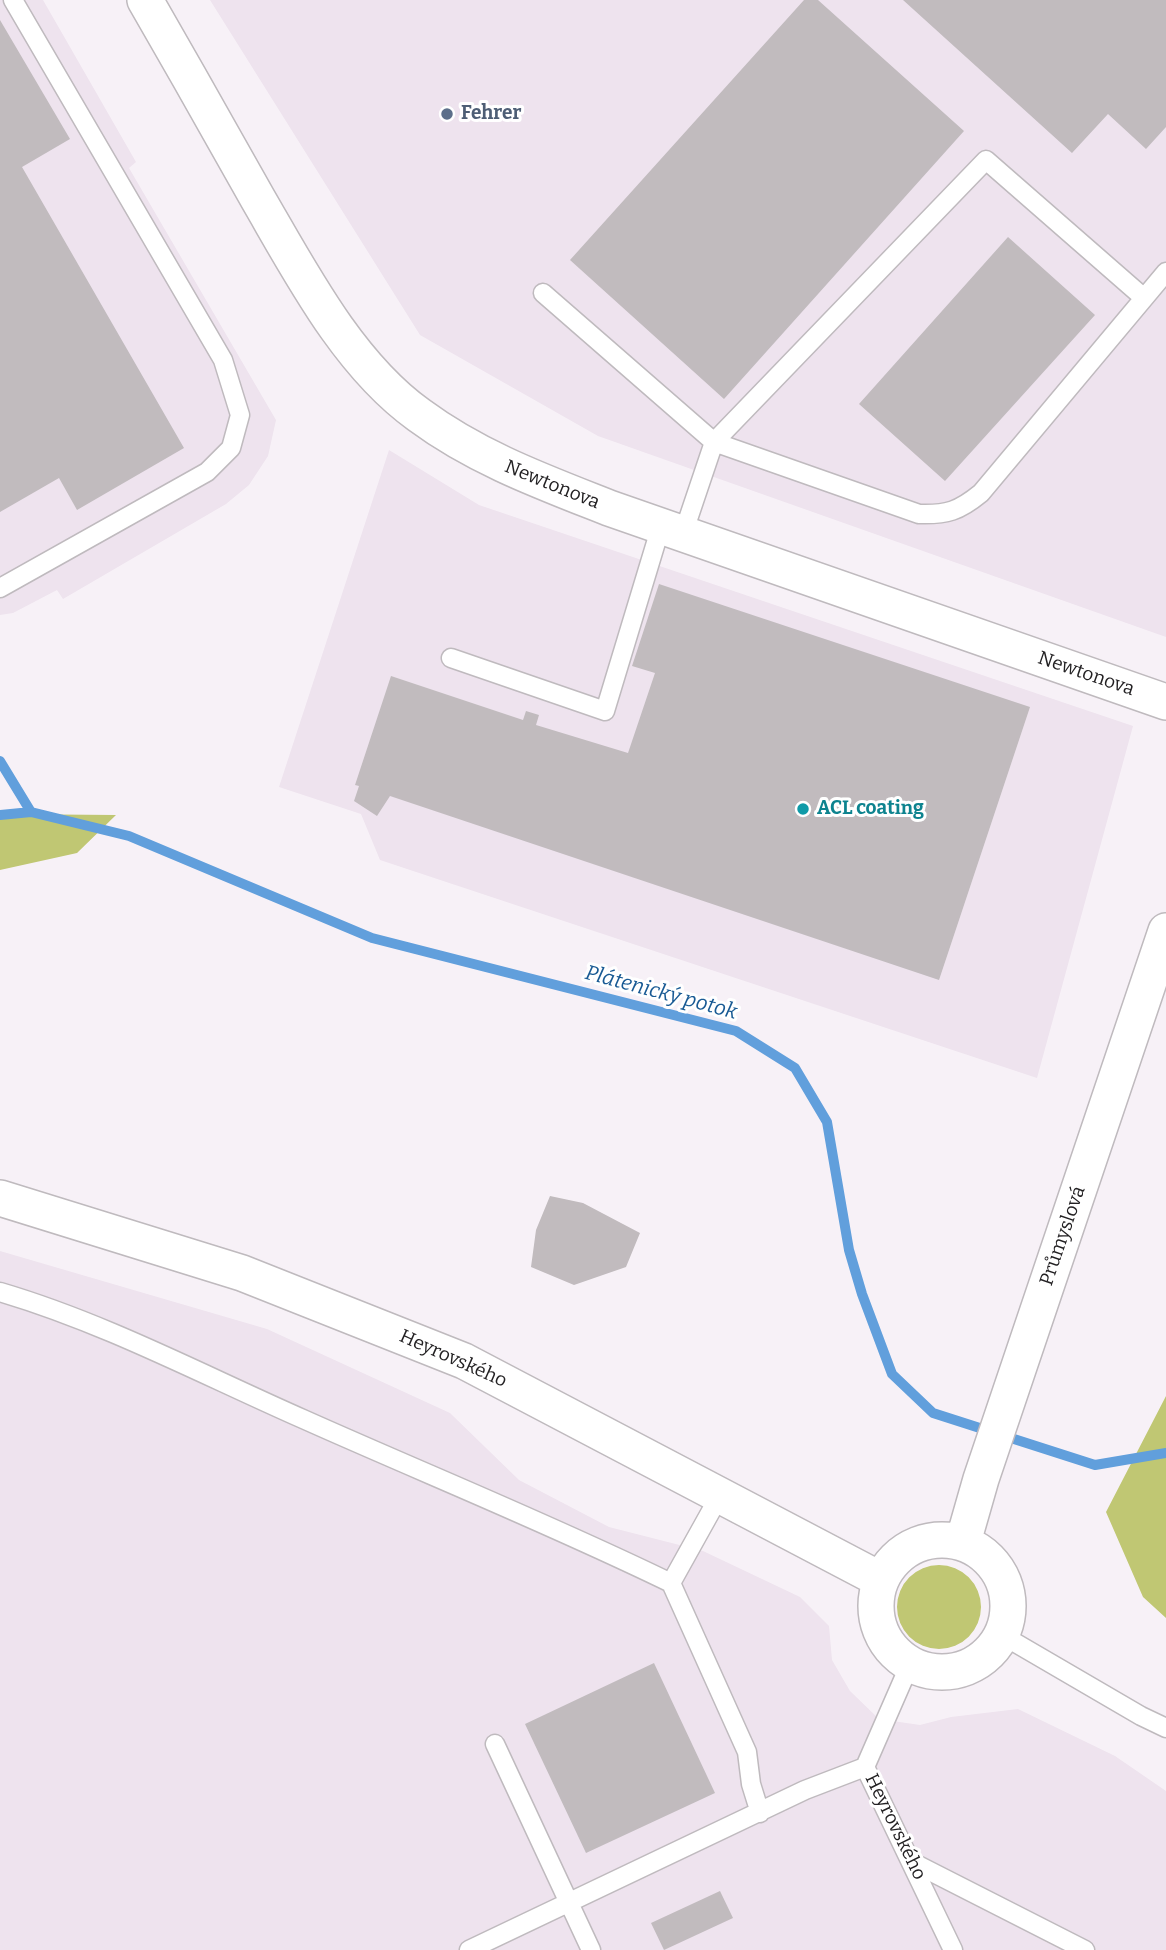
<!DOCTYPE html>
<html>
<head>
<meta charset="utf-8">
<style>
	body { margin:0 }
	canvas { display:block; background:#f7f1f7 }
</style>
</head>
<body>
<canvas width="1166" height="1950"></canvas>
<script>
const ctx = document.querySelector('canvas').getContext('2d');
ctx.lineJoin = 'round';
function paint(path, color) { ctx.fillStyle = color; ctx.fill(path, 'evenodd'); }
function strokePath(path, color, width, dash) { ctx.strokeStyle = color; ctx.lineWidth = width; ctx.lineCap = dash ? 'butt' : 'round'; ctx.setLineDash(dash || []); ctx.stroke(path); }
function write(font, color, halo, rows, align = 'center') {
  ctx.font = font + ' Bitter,serif'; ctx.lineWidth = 6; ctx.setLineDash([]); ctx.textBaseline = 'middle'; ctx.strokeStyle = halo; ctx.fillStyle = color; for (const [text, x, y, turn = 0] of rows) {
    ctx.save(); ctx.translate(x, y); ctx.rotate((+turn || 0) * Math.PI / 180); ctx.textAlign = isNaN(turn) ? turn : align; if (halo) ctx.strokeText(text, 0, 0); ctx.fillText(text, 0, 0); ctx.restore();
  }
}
paint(new Path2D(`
	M0,0H43L136,162L129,168L276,420L268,456L249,485L226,504L63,599L57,590L13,613L0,615Z
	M210,0H1166V637L598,436L420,335Z
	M389,450L479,505L1133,726L1037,1078L380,860L361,814L279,787Z
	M0,1251L267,1329L450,1413L519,1480L609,1527L703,1551L800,1597L829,1626L832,1660L850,1691L879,1719L920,1725L951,1717L1018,1709L1115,1756L1166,1791V1950H0Z`), '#eee3ee');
paint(new Path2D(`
	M0,814L116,815L77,853L0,870Z
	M1166,1396V1618L1143,1597L1106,1512Z
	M897 1607a42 42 0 1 1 84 0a42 42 0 1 1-84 0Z`), '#c0c773');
strokePath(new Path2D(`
	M0,761L31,812
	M0,815L31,812L129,836L372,938L736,1031L795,1068L827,1122L849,1250L862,1294L892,1374L933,1413L1095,1465L1166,1453`), '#619fdc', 10);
paint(new Path2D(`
	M804,0H818L964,131L724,399L570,260Z
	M903,0H1166V127L1146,149L1108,114L1072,153Z
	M0,20L70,139L22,167L184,448L77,510L59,478L0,512Z
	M1008,237L1095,315L945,481L859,404Z
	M659,584L1030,707L939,980L390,796L377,816L354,801L359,786L355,785L391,676L523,720L526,711L539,715L536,725L628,753L655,673L632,666Z
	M550,1196L583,1203L640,1233L626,1267L574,1285L531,1267L536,1230Z
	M654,1663L715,1793L586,1853L525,1724Z
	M720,1891L733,1918L664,1950L651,1923Z`), '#c1bbbe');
const service = new Path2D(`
	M543,293L714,442L919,514C947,515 959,511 981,493L1166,272
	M683,534L714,442L986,160L1144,298
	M0,588L207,472L231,448L240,415L223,360L13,0
	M451,658L605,711L661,526
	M0,1292C105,1323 203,1375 303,1419C426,1474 550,1524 671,1583
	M720,1495L671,1583L747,1752L751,1784L760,1813
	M1002,1635L1141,1716L1166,1728
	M910,1664L865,1767L953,1950
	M495,1744L591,1950
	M912,1862L1085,1950
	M469,1950L805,1790L865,1767`);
const minor = new Path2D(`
	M145,0C183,66 221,133 258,199C301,273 348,364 419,415C477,458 543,482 609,508L1166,702
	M0,1198L242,1273L464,1361L881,1580
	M876 1606a66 66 0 1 1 132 0a66 66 0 1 1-132 0Z
	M963,1542L981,1479L1166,931`);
strokePath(service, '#bfbabe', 21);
strokePath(minor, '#bfbabe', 38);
strokePath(service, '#fff', 18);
strokePath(minor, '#fff', 35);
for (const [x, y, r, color] of [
	[447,114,7,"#5c6f8a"],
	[803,809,7,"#0f9aa8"]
]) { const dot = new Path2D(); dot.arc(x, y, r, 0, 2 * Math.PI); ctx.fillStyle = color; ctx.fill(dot); strokePath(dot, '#fff', 2.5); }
write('bold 19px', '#4e5e75', '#fff', [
	["Fehrer",461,114]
], 'left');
write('19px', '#232123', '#fff', [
	["Newtonova",552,485,22],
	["Newtonova",1086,674,19],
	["Průmyslová",1063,1236,-71],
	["Heyrovského",453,1359,24],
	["Heyrovského",895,1827,64]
]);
write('bold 19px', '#0d838f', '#fff', [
	["ACL coating",817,809]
], 'left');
write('italic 21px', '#195a94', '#fff', [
	["Plátenický potok",661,993,15]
]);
</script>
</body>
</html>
